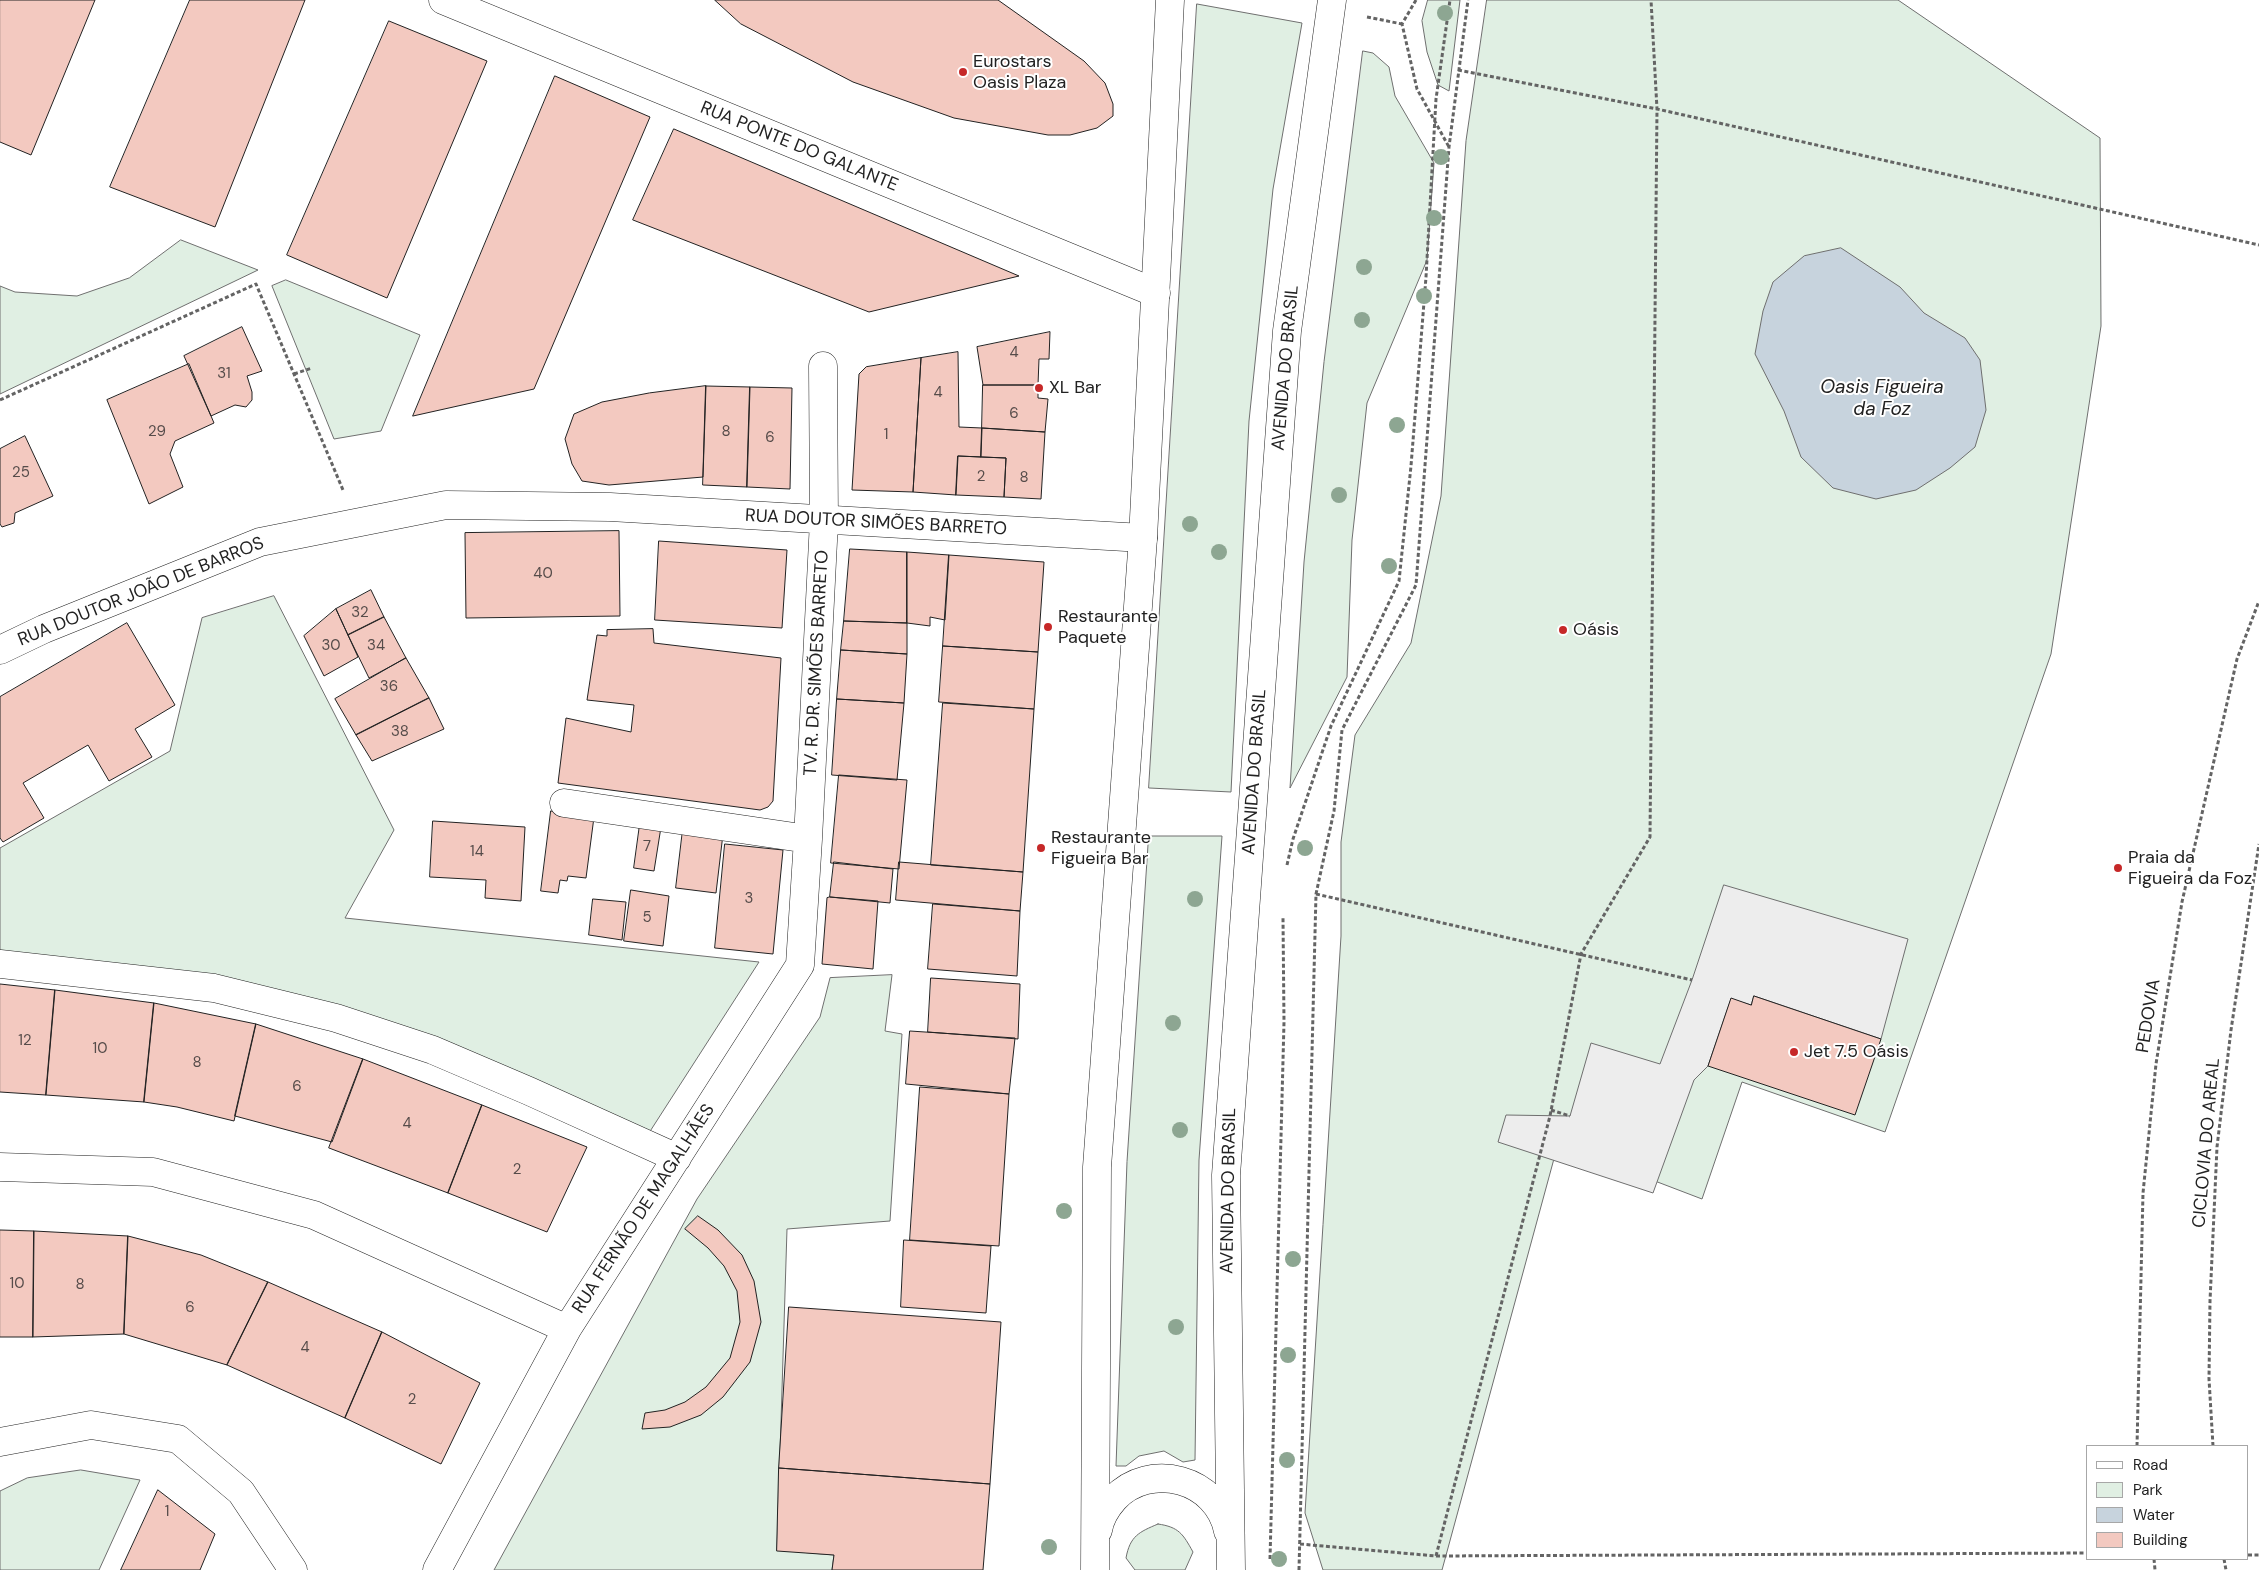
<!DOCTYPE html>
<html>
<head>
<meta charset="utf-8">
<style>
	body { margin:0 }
	#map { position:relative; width:2259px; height:1570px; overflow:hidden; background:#fff; font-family:"DM Sans",sans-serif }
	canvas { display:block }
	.legend { position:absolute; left:2086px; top:1445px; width:162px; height:115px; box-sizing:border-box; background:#fff; border:1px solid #a7a7a7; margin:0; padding:6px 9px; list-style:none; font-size:15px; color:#222 }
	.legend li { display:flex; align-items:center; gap:10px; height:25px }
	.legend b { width:25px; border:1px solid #a7a7a7 }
</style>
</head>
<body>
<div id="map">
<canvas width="2259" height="1570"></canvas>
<ul class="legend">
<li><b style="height:6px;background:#fff"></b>Road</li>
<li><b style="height:14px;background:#e0efe3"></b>Park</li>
<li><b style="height:14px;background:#c7d3dd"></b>Water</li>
<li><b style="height:14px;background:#f3c9c0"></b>Building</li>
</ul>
</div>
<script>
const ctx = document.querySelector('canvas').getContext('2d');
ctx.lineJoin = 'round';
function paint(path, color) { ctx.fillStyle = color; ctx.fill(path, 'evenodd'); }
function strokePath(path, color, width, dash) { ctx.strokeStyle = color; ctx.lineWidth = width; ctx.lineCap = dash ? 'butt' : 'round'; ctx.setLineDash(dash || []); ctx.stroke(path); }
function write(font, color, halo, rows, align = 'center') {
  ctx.font = font + ' "DM Sans",sans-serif'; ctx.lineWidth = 4; ctx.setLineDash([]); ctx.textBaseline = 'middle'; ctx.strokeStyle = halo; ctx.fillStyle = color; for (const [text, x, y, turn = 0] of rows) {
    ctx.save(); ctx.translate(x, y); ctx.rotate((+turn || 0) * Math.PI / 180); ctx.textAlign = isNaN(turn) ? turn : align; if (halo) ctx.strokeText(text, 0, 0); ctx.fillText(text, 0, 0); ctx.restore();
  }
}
const green = new Path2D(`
	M1428,0H1460L1449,91L1438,85L1427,52L1422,21Z
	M1487,0H1898L2100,138L2101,326L2051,654L1885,1132L1742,1082L1702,1199L1558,1144L1442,1570H1323L1305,1513L1341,936V842L1355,735L1411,643L1441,496L1466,141Z
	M1197,4L1302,23L1273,189L1249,421L1231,792L1149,788Z
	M1363,51L1373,53L1389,67L1395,96L1434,163L1427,260L1367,403L1352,540L1347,677L1290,788L1304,562L1324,362Z
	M181,240L258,270L0,394V286L15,292L77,296L129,278Z
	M286,280L420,335L381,431L334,439L272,286Z
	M274,596L394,830L345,918L759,962L647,1136L440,1042L0,957V848L170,751L202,618Z
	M1149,836H1222L1199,1160L1195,1460L1183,1462L1164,1451L1139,1456L1126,1466H1116L1127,1162Z
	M892,975L885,1031L902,1034L890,1221L787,1229L777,1550L834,1555L832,1570H494L697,1199L820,1017L830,978Z
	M81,1470L140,1480L99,1570H0V1491L27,1478Z
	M1158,1524C1179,1527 1183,1534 1193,1552L1185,1570H1135L1126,1558C1130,1536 1139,1532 1158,1524Z`);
paint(green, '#e0efe3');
strokePath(green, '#6f6f6f', 1);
const parking = new Path2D(`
	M1724,885L1908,939L1881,1039L1754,996L1751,1005L1731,999L1708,1066L1694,1080L1653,1193L1498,1142L1506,1115L1570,1116L1591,1043L1660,1064L1692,980Z`);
paint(parking, '#ededed');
strokePath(parking, '#6f6f6f', 1);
const water = new Path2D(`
	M1841,248L1900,287L1924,313L1965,338L1980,360L1986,410L1975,447L1950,468L1916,490L1876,499L1833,488L1801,457L1784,411L1755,354L1763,311L1773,282L1804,256Z`);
paint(water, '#c7d3dd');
strokePath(water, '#6f6f6f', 1);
const building = new Path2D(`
	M0,0H95L31,155L0,142Z
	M190,0H305L215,227L110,187Z
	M715,0H998L1084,61L1105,83L1113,104V116L1097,128L1070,135H1048L954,118L853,82L741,24Z
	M389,21L487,61L387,298L287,255Z
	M555,76L650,117L534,389L413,416Z
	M674,129L1019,276L869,312L633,220Z
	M242,327L262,371L247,376L252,392V400L246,407L235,405L211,416L184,356Z
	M1050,332L1049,359H1039L1038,385H983L977,347Z
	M958,352L959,427L982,428L981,457L958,456L956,495L913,492L921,358Z
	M921,358L913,492L852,490L859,374L866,367Z
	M189,364L214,423L175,441L170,454L183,487L149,504L107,400Z
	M983,385H1038V398L1048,399L1045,432L982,428Z
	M706,386L703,477L609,485L582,481L572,464L565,439L574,414L602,402L649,393Z
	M706,386L750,387L747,487L703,485Z
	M750,387L792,388L790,489L747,487Z
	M982,428L1045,432L1041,499L1004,497L1006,458L981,457Z
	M25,436L53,496L15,513L14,523L2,527L0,524V449Z
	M958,456L1006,458L1004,497L956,495Z
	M619,531L620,616L466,618L465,533Z
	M659,541L787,550L782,628L655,620Z
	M850,549L907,552V623L844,621Z
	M907,552L949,555L945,620L930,617V626L907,623Z
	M949,555L1044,562L1038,652L943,646Z
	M371,590L384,617L348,635L336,609Z
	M336,609L358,657L324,676L304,636Z
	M384,617L406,658L369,678L348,635Z
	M844,621L907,623V654L841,650Z
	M127,623L175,705L135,729L152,757L109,781L88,745L23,783L44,818L3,842L0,838V697Z
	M653,629L654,643L781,658L773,801L768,807L760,810L558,783L566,718L631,732L634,705L587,700L597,635L607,636V630Z
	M943,646L1038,652L1034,709L939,702Z
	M841,650L907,654L904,703L837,699Z
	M406,658L429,698L356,735L335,699Z
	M429,698L444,729L372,761L356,735Z
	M837,699L904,703L897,780L832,775Z
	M943,703L1034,709L1023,872L931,865Z
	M839,775L907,780L899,869L831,863Z
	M551,811L594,817L586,878L568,876L567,881L560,880L558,893L541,891Z
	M433,821L525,827L521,901L485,898L486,880L430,877Z
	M640,824L661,827L654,871L634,868Z
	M683,829L723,834L716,893L676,888Z
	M725,844L783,850L773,954L715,948Z
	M834,862L893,869L890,903L830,897Z
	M899,862L1023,872L1020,911L896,900Z
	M631,890L669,896L663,946L624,941Z
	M830,897L878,901L873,969L822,964L827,898Z
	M593,899L626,902L622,940L589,935Z
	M933,904L1020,911L1017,976L928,969Z
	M931,978L1020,984L1018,1039L928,1032Z
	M0,984L55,990L46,1095L0,1092Z
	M55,990L154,1003L144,1102L46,1095Z
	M1754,996L1881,1039L1855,1115L1708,1066L1731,998L1751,1005Z
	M154,1003L256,1024L234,1121L177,1107L144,1102Z
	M256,1024L363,1059L332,1142L235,1116Z
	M910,1031L1015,1038L1009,1094L906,1084Z
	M363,1059L482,1105L448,1193L329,1148Z
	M920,1087L1009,1094L999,1246L910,1240Z
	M482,1105L587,1147L547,1232L448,1193Z
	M698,1216L718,1230L742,1255L754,1281L761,1322L750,1362L723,1397L701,1415L670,1427L642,1429L645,1413L665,1410L685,1402L706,1387L730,1358L740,1322L737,1291L724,1266L708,1248L685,1229Z
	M0,1230L34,1231L33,1337H0Z
	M34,1231L128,1236L124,1334L33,1337Z
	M128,1236L201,1255L268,1282L227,1365L124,1334Z
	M904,1240L991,1246L986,1313L901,1307Z
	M268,1282L382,1332L345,1418L227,1365Z
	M789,1307L1001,1322L990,1484L779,1468Z
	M382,1332L480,1383L441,1464L345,1418Z
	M779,1468L990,1484L983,1570H832L834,1555L777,1551Z
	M158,1490L215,1534L200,1570H121Z`);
paint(building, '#f3c9c0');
strokePath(building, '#222', 1);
const street = new Path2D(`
	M443,0L1156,293
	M0,650L44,629L260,542L446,505L610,507L1143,538
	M564,803L808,839
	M0,964L214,988L336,1018L433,1050L529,1091L677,1158
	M0,1167L153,1172L314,1215L567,1329
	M0,1442L91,1425L178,1439L241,1492L293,1570
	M437,1570L567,1329L800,965L808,839L824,521L823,366`);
const secondary = new Path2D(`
	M1098,1530C1100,1518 1106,1508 1114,1499C1150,1460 1218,1479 1228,1531
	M1095,1570L1097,1167L1143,538L1170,0
	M1231,1570L1226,1175L1287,331L1332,0`);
strokePath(street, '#222', 29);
strokePath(secondary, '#222', 29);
strokePath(new Path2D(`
	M1416,0L1402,24L1417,89L1449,147
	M1367,17L1402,24
	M1458,70L1657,109L2259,245
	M294,374L312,368
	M0,400L256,284L343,490
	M1287,865L1293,839L1331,726L1399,581L1411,466L1426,277L1436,99L1450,0
	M1316,894L1692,980
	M1551,1110L1570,1116
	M2137,1446L2143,1193L2156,1064L2182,902L2237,659L2259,601
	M2213,1446L2209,1379L2210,1301L2217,1147L2231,1030L2259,844
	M1300,1544L1436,1556L1550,1116L1581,954L1650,837L1657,109L1651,0
	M2248,1555H2259
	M1436,1556L2088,1553
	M1270,1559L1284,1022L1283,918
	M2154,1559L2155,1570
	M2224,1559L2226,1570
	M1299,1570L1316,894L1334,811L1342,730L1416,585L1449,147L1468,0`), '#646464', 3, [4, 2.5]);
strokePath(street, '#fff', 28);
strokePath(secondary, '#fff', 28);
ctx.fillStyle = '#8da692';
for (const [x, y] of [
	[1445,13],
	[1441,157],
	[1434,218],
	[1364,267],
	[1424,296],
	[1362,320],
	[1397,425],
	[1339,495],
	[1190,524],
	[1219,552],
	[1389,566],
	[1305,848],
	[1195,899],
	[1173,1023],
	[1180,1130],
	[1064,1211],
	[1293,1259],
	[1176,1327],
	[1288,1355],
	[1287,1460],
	[1049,1547],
	[1279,1559]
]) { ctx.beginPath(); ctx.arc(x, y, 8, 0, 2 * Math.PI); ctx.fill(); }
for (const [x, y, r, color] of [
	[963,72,5,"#c62828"],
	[1039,388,5,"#c62828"],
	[1048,627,5,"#c62828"],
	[1563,630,5,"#c62828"],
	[1041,848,5,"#c62828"],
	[2118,868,5,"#c62828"],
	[1794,1052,5,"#c62828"]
]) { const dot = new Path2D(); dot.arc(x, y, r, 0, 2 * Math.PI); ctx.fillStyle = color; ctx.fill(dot); strokePath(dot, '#fff', 2); }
write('15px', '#564c4a', null, [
	["4",1014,353],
	["31",224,374],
	["4",938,393],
	["6",1014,414],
	["29",157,432],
	["8",726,432],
	["1",886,435],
	["6",770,438],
	["25",21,473],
	["2",981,477],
	["8",1024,478],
	["40",543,574],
	["32",360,613],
	["30",331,646],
	["34",376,646],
	["36",389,687],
	["38",400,732],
	["7",647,847],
	["14",477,852],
	["3",749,899],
	["5",647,918],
	["12",25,1041],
	["10",100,1049],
	["8",197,1063],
	["6",297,1087],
	["4",407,1124],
	["2",517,1170],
	["10",17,1284],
	["8",80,1285],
	["6",190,1308],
	["4",305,1348],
	["2",412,1400],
	["1",167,1512]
]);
write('18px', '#222', '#fff', [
	["Eurostars",973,62],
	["Oasis Plaza",973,83],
	["XL Bar",1049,388],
	["Restaurante",1058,617],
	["Paquete",1058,638],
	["Oásis",1573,630],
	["Restaurante",1051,838],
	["Figueira Bar",1051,859],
	["Praia da",2128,858],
	["Figueira da Foz",2128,879],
	["Jet 7.5 Oásis",1804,1052]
], 'left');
write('18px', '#222', '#fff', [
	["RUA PONTE DO GALANTE",799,147,22],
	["AVENIDA DO BRASIL",1286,368,-85],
	["RUA DOUTOR SIMÕES BARRETO",876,523,3],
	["RUA DOUTOR JOÃO DE BARROS",141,592,-22],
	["TV. R. DR. SIMÕES BARRETO",817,663,-87],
	["AVENIDA DO BRASIL",1255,772,-86],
	["PEDOVIA",2149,1016,-81],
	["CICLOVIA DO AREAL",2207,1143,-85],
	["AVENIDA DO BRASIL",1229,1191,-89],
	["RUA FERNÃO DE MAGALHÃES",644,1209,-57]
]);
write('italic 19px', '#222', '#fff', [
	["Oasis Figueira",1882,388],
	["da Foz",1882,410]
]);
</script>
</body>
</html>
